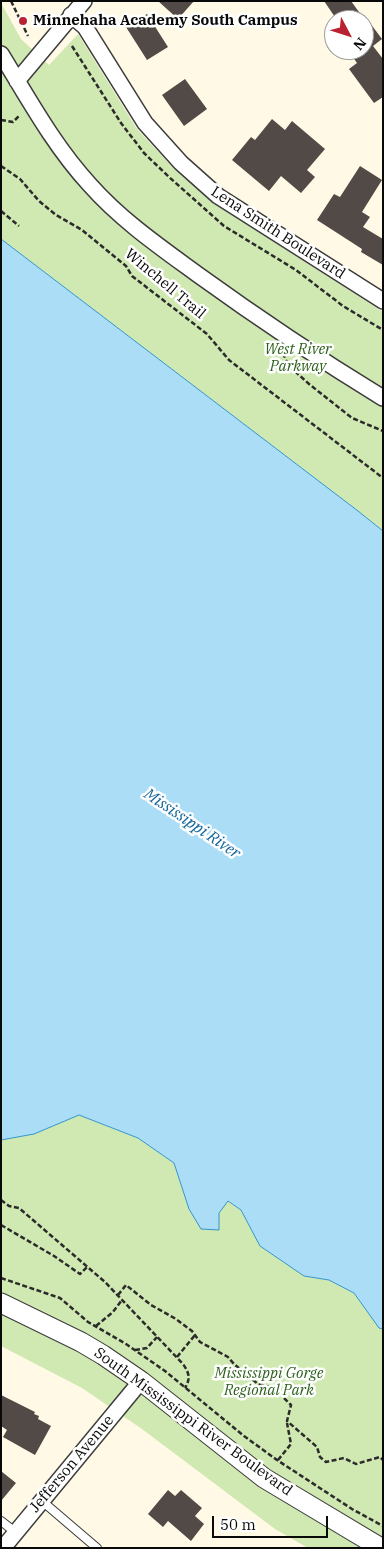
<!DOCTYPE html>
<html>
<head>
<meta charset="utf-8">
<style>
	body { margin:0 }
	#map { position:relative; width:384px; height:1549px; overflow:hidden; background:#fff9e6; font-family:"IBM Plex Serif",serif }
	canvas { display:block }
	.frame { position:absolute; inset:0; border:2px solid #090909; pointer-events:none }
	.north { position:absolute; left:324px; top:10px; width:50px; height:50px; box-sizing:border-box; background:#fff; border:1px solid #9d9d9d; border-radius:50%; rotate:130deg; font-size:14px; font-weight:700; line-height:20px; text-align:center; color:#090909 }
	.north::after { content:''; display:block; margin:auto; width:18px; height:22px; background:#b92230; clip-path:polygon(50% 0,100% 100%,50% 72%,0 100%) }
	.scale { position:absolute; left:212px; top:1516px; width:116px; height:22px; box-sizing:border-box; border:2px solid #090909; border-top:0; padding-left:6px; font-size:15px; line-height:18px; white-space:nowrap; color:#090909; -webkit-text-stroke:4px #fff; paint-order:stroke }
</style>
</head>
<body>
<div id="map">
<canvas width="384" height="1549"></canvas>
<div class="frame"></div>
<div class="north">N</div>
<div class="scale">50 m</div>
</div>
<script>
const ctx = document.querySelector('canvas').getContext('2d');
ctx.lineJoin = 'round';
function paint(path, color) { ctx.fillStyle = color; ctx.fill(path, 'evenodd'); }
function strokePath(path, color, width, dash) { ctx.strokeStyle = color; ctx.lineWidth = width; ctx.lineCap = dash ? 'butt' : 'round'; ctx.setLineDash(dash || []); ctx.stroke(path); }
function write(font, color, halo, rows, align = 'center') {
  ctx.font = font + ' "IBM Plex Serif",serif'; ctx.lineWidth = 5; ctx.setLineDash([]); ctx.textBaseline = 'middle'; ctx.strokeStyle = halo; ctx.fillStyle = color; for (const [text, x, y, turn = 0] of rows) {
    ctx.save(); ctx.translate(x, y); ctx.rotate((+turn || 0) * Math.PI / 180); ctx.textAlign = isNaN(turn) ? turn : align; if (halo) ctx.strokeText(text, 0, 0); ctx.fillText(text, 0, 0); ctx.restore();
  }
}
paint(new Path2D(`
	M1,3L21,39L49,65L78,34L137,129L175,170L213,203L383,312V531L358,511L1,239Z
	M79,1115L138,1138L174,1163L189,1209L219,1213L227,1201L241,1210L260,1246L304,1276L329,1280L354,1293L379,1327L383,1329V1548H308L275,1529L142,1429L82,1388L1,1346V1140L34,1134Z`), '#d0e8b1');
const water = new Path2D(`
	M1,239L358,511L383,531V1329L379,1328L354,1293L329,1280L304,1276L260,1246L241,1210L228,1201L219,1213V1230L201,1229L189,1209L174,1163L138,1138L79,1115L34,1134L1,1140Z`);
paint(water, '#abddf6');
strokePath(water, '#3296cd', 1);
paint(new Path2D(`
	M158,1H194L178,19Z
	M324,1H351L364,19V15L382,39L373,46L383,59V97L374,103L349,69L357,63L348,50H364V20H337Z
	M147,14L168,47L147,60L126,27Z
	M185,79L207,109L184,126L162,95Z
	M272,119L285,130L292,121L325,149L307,170L315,177L301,193L281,176L269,191L232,160L251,137L255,140Z
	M360,166L382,180L362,212L370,217L363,227L383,239V265L361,252L362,249L317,220L334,194L340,197Z
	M1,1395L35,1412L34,1414L39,1416L38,1419L51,1426L35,1455L3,1437L7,1430L1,1426Z
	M1,1471L16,1483L1,1501Z
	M168,1490L175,1496L181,1490L202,1508L195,1516L204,1524L191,1541L168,1521L163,1527L148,1514Z`), '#524a46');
const service = new Path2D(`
	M42,1501L97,1548
	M1,1521L15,1532`);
const minor = new Path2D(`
	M71,15L85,27L145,123L181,163L218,196L383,301
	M1,54C28,98 54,146 90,185C121,220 160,247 197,274C258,318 319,359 383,398
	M17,81L84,1
	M3,1548L141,1381`);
const tertiary = new Path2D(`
	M1,1303L81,1342L103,1355L141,1381L264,1478L381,1548`);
strokePath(service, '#3c3c3c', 10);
strokePath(minor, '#3c3c3c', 18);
strokePath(tertiary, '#3c3c3c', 21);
strokePath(new Path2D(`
	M11,1L28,36
	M72,46L121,123L144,153L169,177L224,226L296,270L343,306L383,330
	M1,120L13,122L20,115
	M1,166L20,179L39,201L56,215L82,230L126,266L132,276L207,334L229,360L383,478
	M1,211L19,226
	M283,353L288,365L309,384L352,418L383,431
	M1,1200L9,1206L19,1208L105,1282L183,1364C189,1373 191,1378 185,1388
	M1,1225L54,1256L80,1274L87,1267
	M1,1278L60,1298L88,1322L126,1344L165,1371L244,1436L277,1460L352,1509L383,1526
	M118,1295L126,1285L151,1305L176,1319L192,1331L200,1342L228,1357L234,1364L258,1384L274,1388L291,1405L287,1421L317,1447L320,1457L326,1462L344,1458L356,1464L380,1457L383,1460
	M96,1326L113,1312L122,1300
	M135,1350L147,1348L157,1337
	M177,1357L195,1335
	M278,1460L291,1444L287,1423`), '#2b2b2b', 2.5, [5, 2.5]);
strokePath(service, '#fff', 8);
strokePath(minor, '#fff', 15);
strokePath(tertiary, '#fff', 19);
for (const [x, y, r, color] of [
	[23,21,5,"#b92230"]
]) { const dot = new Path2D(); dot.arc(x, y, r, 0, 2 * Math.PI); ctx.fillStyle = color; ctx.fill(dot); strokePath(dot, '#fff', 2); }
write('bold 15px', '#090909', '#fff', [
	["Minnehaha Academy South Campus",33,21]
], 'left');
write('15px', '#090909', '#fff', [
	["Lena Smith Boulevard",278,233,33],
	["Winchell Trail",165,284,40],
	["South Mississippi River Boulevard",193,1422,36],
	["Jefferson Avenue",72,1464,-50]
]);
write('italic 15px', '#2c601b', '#fff', [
	["West River",298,350],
	["Parkway",298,367],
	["Mississippi Gorge",269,1374],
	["Regional Park",269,1391]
]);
write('italic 16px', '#14669a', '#fff', [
	["Mississippi River",192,824,34]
]);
</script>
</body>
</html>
